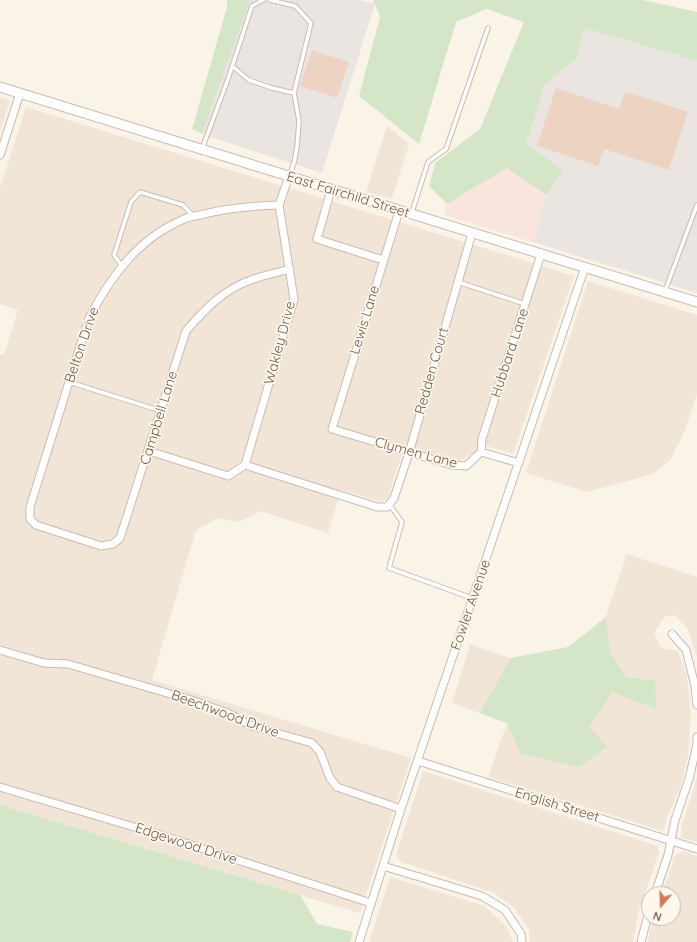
<!DOCTYPE html>
<html>
<head>
<meta charset="utf-8">
<style>
	body { margin:0 }
	#map { position:relative; width:697px; height:942px; overflow:hidden; background:#faf3e8; font-family:Quicksand,sans-serif }
	canvas { display:block }
	.north { position:absolute; left:641px; top:886px; width:40px; height:40px; box-sizing:border-box; background:#fdf7ed; border:1px solid #c5b9ad; border-radius:50%; rotate:199deg; font-size:11px; font-weight:700; line-height:16px; text-align:center; color:#715b4e }
	.north::after { content:''; display:block; margin:auto; width:14px; height:18px; background:#d7755a; clip-path:polygon(50% 0,100% 100%,50% 72%,0 100%) }
</style>
</head>
<body>
<div id="map">
<canvas width="697" height="942"></canvas>
<div class="north">N</div>
</div>
<script>
const ctx = document.querySelector('canvas').getContext('2d');
ctx.lineJoin = 'round';
function paint(path, color) { ctx.fillStyle = color; ctx.fill(path, 'evenodd'); }
function strokePath(path, color, width, dash) { ctx.strokeStyle = color; ctx.lineWidth = width; ctx.lineCap = dash ? 'butt' : 'round'; ctx.setLineDash(dash || []); ctx.stroke(path); }
function write(font, color, halo, rows, align = 'center') {
  ctx.font = font + ' Quicksand,sans-serif'; ctx.lineWidth = 3.5; ctx.setLineDash([]); ctx.textBaseline = 'middle'; ctx.strokeStyle = halo; ctx.fillStyle = color; for (const [text, x, y, turn = 0] of rows) {
    ctx.save(); ctx.translate(x, y); ctx.rotate((+turn || 0) * Math.PI / 180); ctx.textAlign = isNaN(turn) ? turn : align; if (halo) ctx.strokeText(text, 0, 0); ctx.fillText(text, 0, 0); ctx.restore();
  }
}
paint(new Path2D(`
	M0,97L10,100L0,132Z
	M26,107L574,276L513,454L487,446L457,462L404,447L388,498L381,502L341,490L328,533L261,511L239,522L217,518L196,530L152,680L411,758L360,913L0,805V354L4,355L18,310L0,304V188Z
	M387,126L409,144L392,199L366,192Z
	M588,281L697,315V394L684,433L671,459L653,474L587,492L526,473Z
	M627,554L697,577V657L687,628L675,615L664,617L654,634L661,648L678,651L687,676L691,714L688,756L680,789L668,815L663,831L488,777L507,723L452,703L470,644L583,684Z
	M423,771L658,846L659,853L639,910L633,942H530L529,930L514,907L492,892L401,862L396,855Z
	M697,777V842L681,838L682,825Z
	M683,851L697,856V942H648L650,929L654,918H673V894H662L675,856Z
	M390,877L485,906L507,927L513,942H369Z`), '#f1e5d7');
paint(new Path2D(`
	M507,168L547,195L533,242L444,215L447,204Z`), '#f9e5dd');
paint(new Path2D(`
	M250,0H361L375,4L322,173L202,134Z
	M584,28L697,61V293L533,242L547,195L563,170L526,144L545,84L578,58Z`), '#ebe5e1');
paint(new Path2D(`
	M227,0H250L202,134L192,129L227,7Z
	M373,0H643L697,12V61L584,28L578,58L545,84L526,144L563,170L547,195L507,168L447,204L429,186L435,163L480,129L524,22L486,9L456,22L419,144L359,96L380,17Z
	M606,617L610,653L626,677L655,681L657,709L612,692L589,727L607,747L579,767L521,754L507,723L480,713L511,658L568,647Z
	M0,805L300,895L317,924L353,932L350,942H0Z`), '#d4e6c7');
paint(new Path2D(`
	M312,50L349,62L337,98L300,86Z
	M556,88L619,109L625,92L688,112L669,170L604,149L598,166L537,146Z`), '#edd3c2');
const service = new Path2D(`
	M270,0L295,6L311,23L294,93L299,121L297,147L294,163L289,176
	M232,66L249,80L272,88L294,93
	M202,149L228,79L252,6L263,0
	M412,212L428,162L446,149L488,28
	M122,266L114,255L131,202L140,192L183,205L193,216
	M458,282L525,304
	M665,291L697,205
	M69,382L161,411
	M389,504L402,522L389,568L472,598`);
const minor = new Path2D(`
	M0,155L20,93
	M331,190L317,239L383,260
	M279,205C252,206 226,208 200,215C194,216 188,217 182,220C138,239 111,276 89,318L30,507V519L36,525L101,546L113,544L120,538L186,331C204,310 224,289 251,280C263,275 277,273 290,269
	M399,211L332,429L452,465L466,466L481,452L519,463
	M149,451L228,476L245,465L294,299L279,205L289,176
	M481,452L482,439L541,254
	M245,465L377,507H387L394,498L409,453L472,233
	M672,634L686,650L695,686L697,705
	M0,650L44,663L68,664L191,700L228,713L252,726L312,743L320,752L330,778L337,787L401,809
	M418,761L697,849
	M0,787L151,832L371,903
	M383,866L482,896L505,910L521,934L522,942
	M655,894L668,855L675,820L689,779L697,744V737
	M359,942L401,809L585,267
	M641,942L649,911`);
const tertiary = new Path2D(`
	M0,87L697,302`);
strokePath(service, '#cbbbaf', 5.5);
strokePath(minor, '#cbbbaf', 9);
strokePath(tertiary, '#cbbbaf', 11);
strokePath(service, '#fff', 3.5);
strokePath(minor, '#fff', 7);
strokePath(tertiary, '#fff', 9);
write('14px', '#715b4e', '#fdf7ed', [
	["East Fairchild Street",348,195,17],
	["Lewis Lane",365,320,-73],
	["Wakley Drive",280,343,-75],
	["Belton Drive",82,345,-71],
	["Hubbard Lane",510,353,-72],
	["Redden Court",432,371,-74],
	["Campbell Lane",159,418,-73],
	["Clymen Lane",416,453,15],
	["Fowler Avenue",471,605,-71],
	["Beechwood Drive",225,714,20],
	["English Street",557,805,17],
	["Edgewood Drive",186,844,18]
]);
</script>
</body>
</html>
